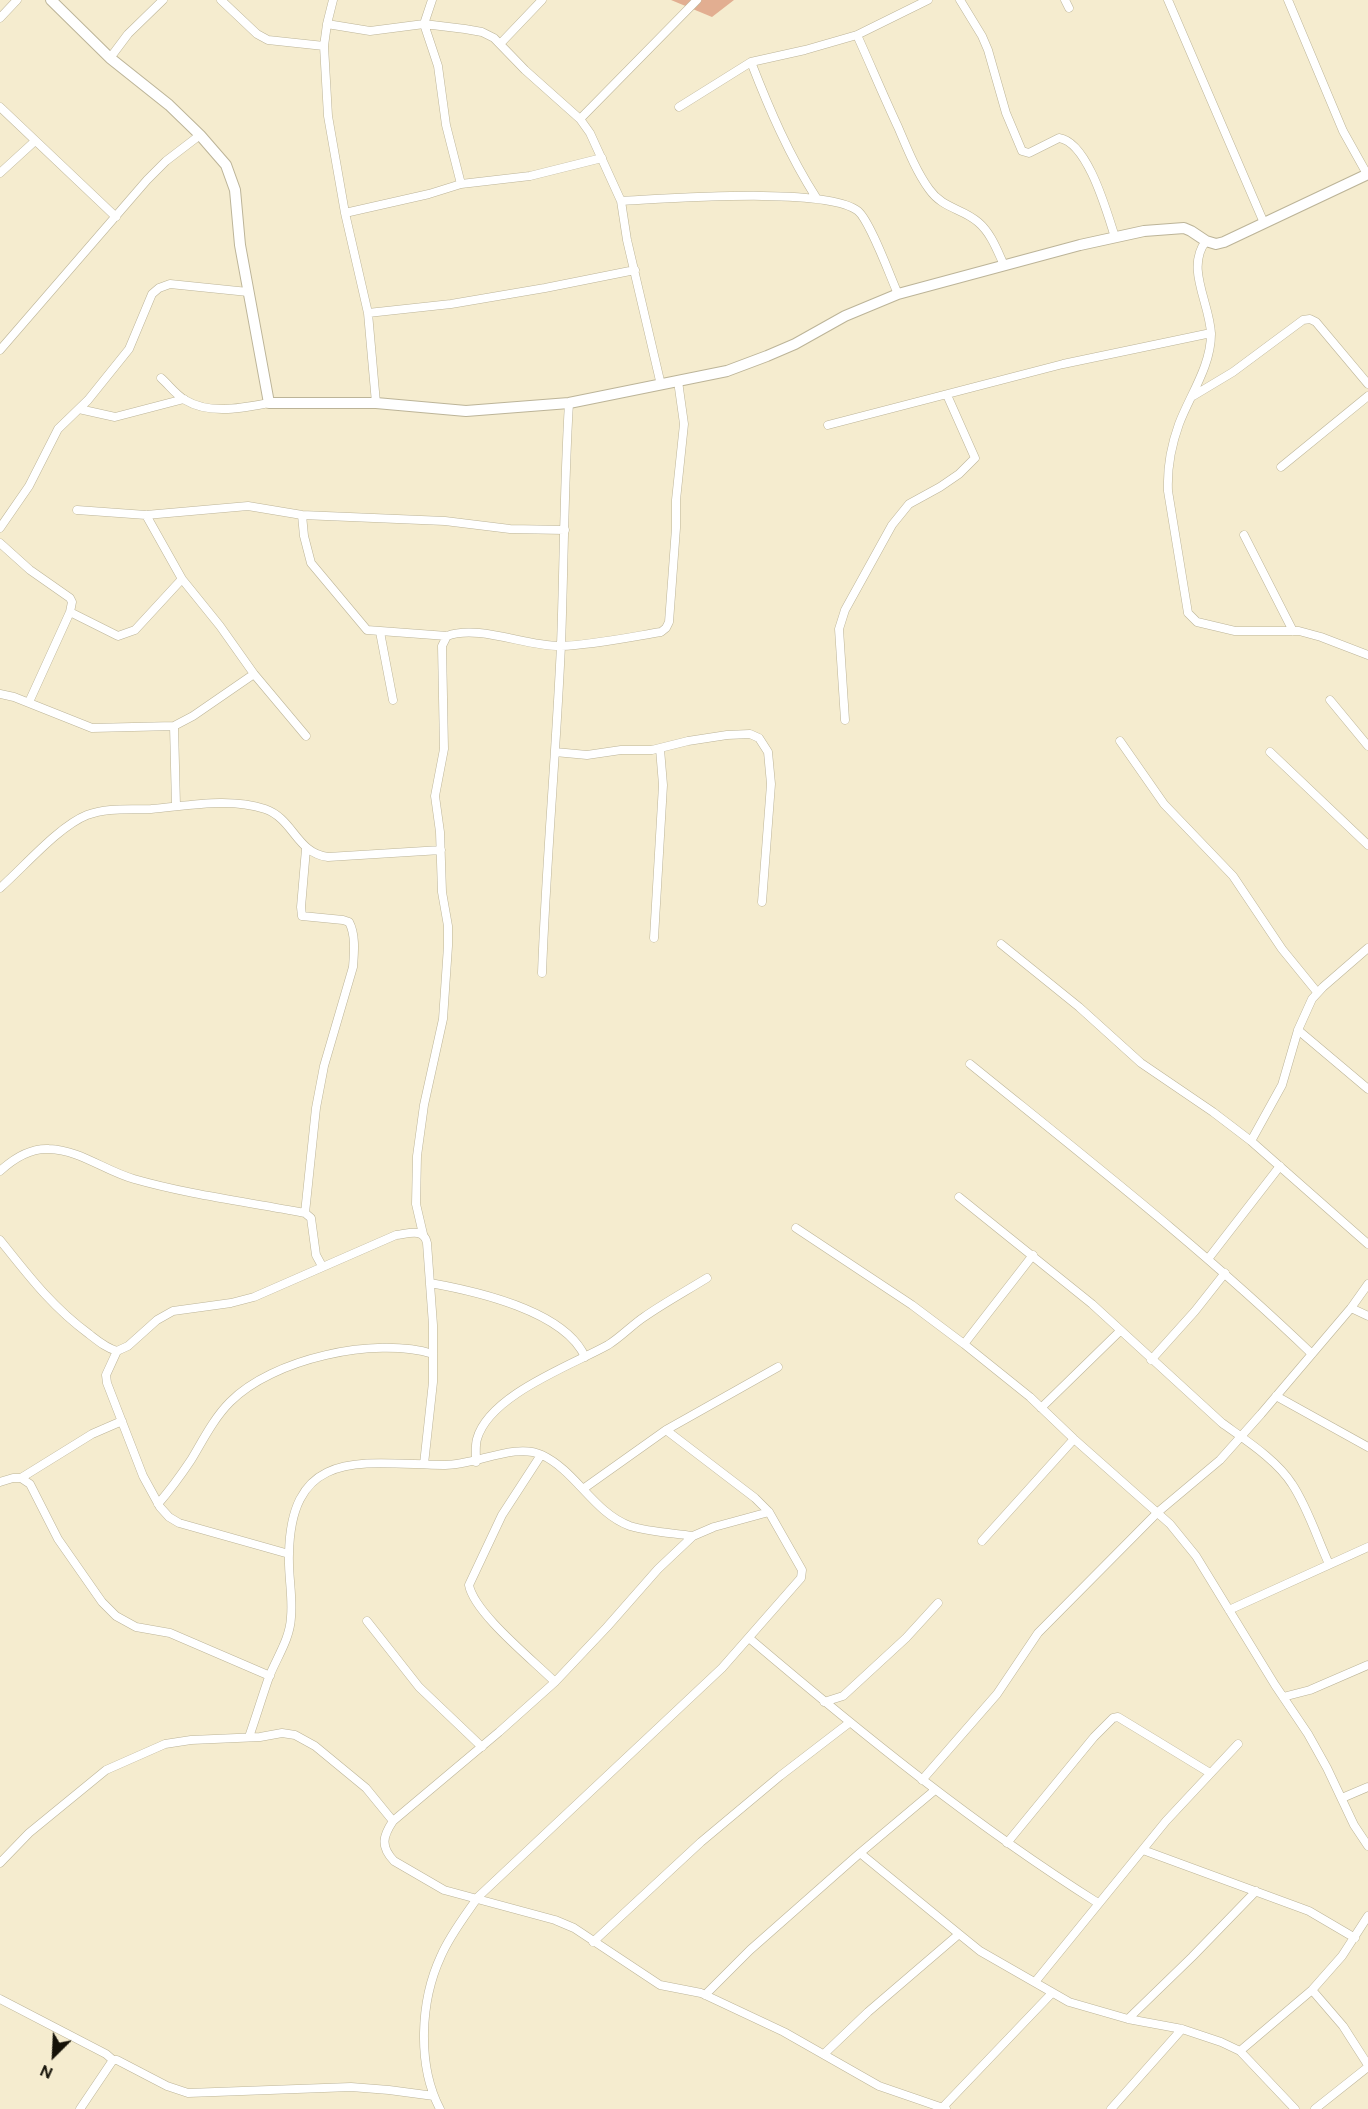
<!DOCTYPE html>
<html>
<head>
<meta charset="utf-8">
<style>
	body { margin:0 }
	#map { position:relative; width:1368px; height:2109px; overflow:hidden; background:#f5eccf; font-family:"DM Sans",sans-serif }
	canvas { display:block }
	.north { position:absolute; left:24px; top:2025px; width:60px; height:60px; -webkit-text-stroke:4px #f5eccf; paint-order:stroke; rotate:204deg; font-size:16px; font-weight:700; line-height:24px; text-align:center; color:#151208 }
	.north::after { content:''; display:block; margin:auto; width:21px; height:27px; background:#151208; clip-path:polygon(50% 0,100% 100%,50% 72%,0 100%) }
</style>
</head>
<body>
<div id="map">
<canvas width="1368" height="2109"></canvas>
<div class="north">N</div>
</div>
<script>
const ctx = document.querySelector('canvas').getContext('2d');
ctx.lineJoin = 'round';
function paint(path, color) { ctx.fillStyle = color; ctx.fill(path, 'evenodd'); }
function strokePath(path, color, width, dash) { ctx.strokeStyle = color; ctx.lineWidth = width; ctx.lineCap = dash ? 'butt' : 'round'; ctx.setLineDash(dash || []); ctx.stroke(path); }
paint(new Path2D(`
	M671,0H734L712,17Z`), '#e2ae91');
const street = new Path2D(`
	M221,0L257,34L268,40L324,46
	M333,0L327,24L324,46L328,116L345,213L368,313L376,403
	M432,0L424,24L465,29L482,32L494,38L525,70L580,119L590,133L621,201L627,240L661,385
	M960,0L982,36L988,50L1006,113L1022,151L1029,153L1059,138C1088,142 1107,213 1115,237
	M1065,0L1069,8
	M1168,0L1264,223
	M1288,0L1343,131L1367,174
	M0,18L17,0
	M327,24L370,31L424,24L438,66L446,125L461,184
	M857,35C871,66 884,97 898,127C907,148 916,171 929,189C943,209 962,208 978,222C991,233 997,250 1004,265
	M500,44L542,0
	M110,58L128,34L163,0
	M751,62C770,111 789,155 817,199
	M0,107L116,217
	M679,107L751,62L805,50L857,35L928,0
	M580,119L697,0
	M0,173L35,141
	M621,201C665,199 827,186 858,211C870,221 890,276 898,294
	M345,213L429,194L461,184L530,176L602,158
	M1206,241C1185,268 1210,303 1211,334C1211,366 1190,395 1179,424C1171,446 1167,468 1168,491L1188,613L1197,622L1235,631H1299L1321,637L1368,655
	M368,313L451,304L545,288L635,270
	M0,350L147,180L166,161L200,135
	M161,378C169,385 176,395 185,400C210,415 242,408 269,403
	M1193,396L1233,372L1303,320L1310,319L1316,322L1368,384
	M79,409L115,417L184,399
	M828,425L1063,364L1211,333
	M1281,467L1368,396
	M77,510L146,515L248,506L302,515L445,521L510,529L565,530
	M302,515L304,536L311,563L367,630L447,636C479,624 527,647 561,646C592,645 631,637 661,632L666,628L669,622L676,528V500L684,424L678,381
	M0,528L29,486L58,429L88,400L129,349L152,294L159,288L170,284L248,292
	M1244,535L1293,631
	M0,543L30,570L70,598L72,602L70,612L29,702
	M70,612L118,636L135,630L182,579
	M380,632L393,700
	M254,674L306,736
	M0,694L14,697L92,728L174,726L193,716L254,674L220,626L182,579L146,515
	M1330,700L1368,746
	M845,720L839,629L845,610L892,525L909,504L940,487L959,474L975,458L947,395
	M174,726L176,806
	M1120,741L1164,804L1233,876L1282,949L1317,992
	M555,752L587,755L621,750H652L688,741L727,735L750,734L759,738L768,752L771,784L762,902
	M1270,752L1368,845
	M0,888C24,867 59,826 87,815C108,807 130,810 151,809C187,806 229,797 265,809C294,819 296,853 328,857L441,850
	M654,938L663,785L660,749
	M1001,944L1079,1007L1141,1063L1213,1112L1251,1141L1368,1244
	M542,973C546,864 556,755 561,645C564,564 564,484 569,403
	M1298,1030L1368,1089
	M970,1064C1086,1158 1204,1250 1312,1354
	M1251,1141L1282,1085L1298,1030L1312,999L1323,987L1368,948
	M0,1171C13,1159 31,1148 49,1149C80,1150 105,1171 134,1179C190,1195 248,1202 305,1213L311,1218L316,1255L322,1266
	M959,1197L1092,1304L1222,1423C1244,1439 1277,1460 1292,1484C1308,1508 1317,1538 1329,1564
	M305,1213L316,1108L324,1066L353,967C354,953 356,935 349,922L343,920L302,916L301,907L306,849
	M796,1228L912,1305L964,1344L1030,1397L1074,1439L1170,1524L1196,1556L1275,1685L1308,1734L1327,1768L1354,1825L1368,1846
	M423,1234L416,1204L417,1156L424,1105L443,1019L448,946V926L442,892L440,832L435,796L444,749L442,646L447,636
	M0,1240C28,1275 52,1307 89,1334C98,1341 106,1348 117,1351L128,1346L157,1320L173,1311L231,1303L254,1297L396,1235C407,1234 424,1227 427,1243L433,1325V1382L424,1464
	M1208,1259L1280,1166
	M430,1283C475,1291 565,1311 585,1357
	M1351,1308L1368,1316
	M964,1344L1033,1255
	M117,1351L106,1375L107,1383L143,1476L160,1507L169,1517L179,1523L289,1554
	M1151,1360L1195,1311L1225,1273
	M1276,1396L1368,1447
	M1041,1408L1120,1331
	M541,1455L502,1515L469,1585C474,1613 533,1660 555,1682
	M476,1462C476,1454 475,1446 477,1439C489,1395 572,1365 608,1345C621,1337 632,1325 644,1317C664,1303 686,1291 707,1278
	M21,1478L30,1484L58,1539L102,1602L116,1616L136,1627L170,1633L270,1676
	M0,1482L13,1478H21L92,1434L122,1421
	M583,1489L666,1430L778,1367
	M158,1504C170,1490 181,1475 191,1460C203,1440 214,1418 230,1402C272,1359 375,1336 433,1354
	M769,1512L714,1527L693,1536L658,1569L607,1627L555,1682L499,1732L393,1821C383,1836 380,1846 394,1861L444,1890L555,1920L574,1928L660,1985L701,1993L784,2032L879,2086L946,2109
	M982,1541L1074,1439
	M1229,1610L1368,1547
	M367,1621L419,1687L482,1747
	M749,1638C861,1733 974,1825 1098,1903
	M1283,1697L1310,1690L1368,1665
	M824,1702L843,1696L906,1638L938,1603
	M249,1737C256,1717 262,1697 269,1677C277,1657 290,1639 291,1617C293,1596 288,1575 289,1554C291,1445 365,1464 444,1465C474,1466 515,1442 542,1455C576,1471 594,1513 630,1526C649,1532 673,1533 693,1536
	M922,1780L997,1694L1038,1633L1158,1512L1220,1460L1261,1414L1351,1308L1368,1284
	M1342,1798L1368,1787
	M1007,1843L1094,1737L1113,1718L1118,1717L1210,1773
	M1143,1850L1309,1911L1355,1938
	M860,1853L935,1790
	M0,1863L29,1833L106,1770L165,1744L191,1740L260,1737L282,1733L295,1735L315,1746L366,1788L393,1821
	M593,1942L701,1842L780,1776L849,1723
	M1035,1982L1166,1821L1238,1744
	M1312,1990L1343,2026L1368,2065
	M705,1995L750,1950L860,1853L959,1934
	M0,1999L106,2054L113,2060
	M1128,2019L1192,1957L1256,1891
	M1240,2051L1312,1990L1342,1956L1368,1916
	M824,2054L868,2012L959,1934L980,1951L1069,2002L1128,2019L1182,2029L1221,2042L1240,2051L1295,2109
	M943,2107L1052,1993
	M80,2109L113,2060H117L167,2086L188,2093L351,2087L389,2090L434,2096
	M440,2109C417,2065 420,2001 441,1956C450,1935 465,1916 478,1897L722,1668L801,1578L802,1570L769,1512L755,1498L666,1430
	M1111,2109L1182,2029
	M1315,2109L1368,2067`);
const secondary = new Path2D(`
	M51,0L110,58L169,105L200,135L226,165L235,190L240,245L269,403H376L466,411L569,403L727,371L767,356L795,344L845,316L898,294L1080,245L1144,231L1184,228L1191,231L1206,241L1216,244L1224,242L1368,174`);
strokePath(street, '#bcb498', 9);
strokePath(secondary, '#bcb498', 12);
strokePath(street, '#fff', 8);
strokePath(secondary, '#fff', 10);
</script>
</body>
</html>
